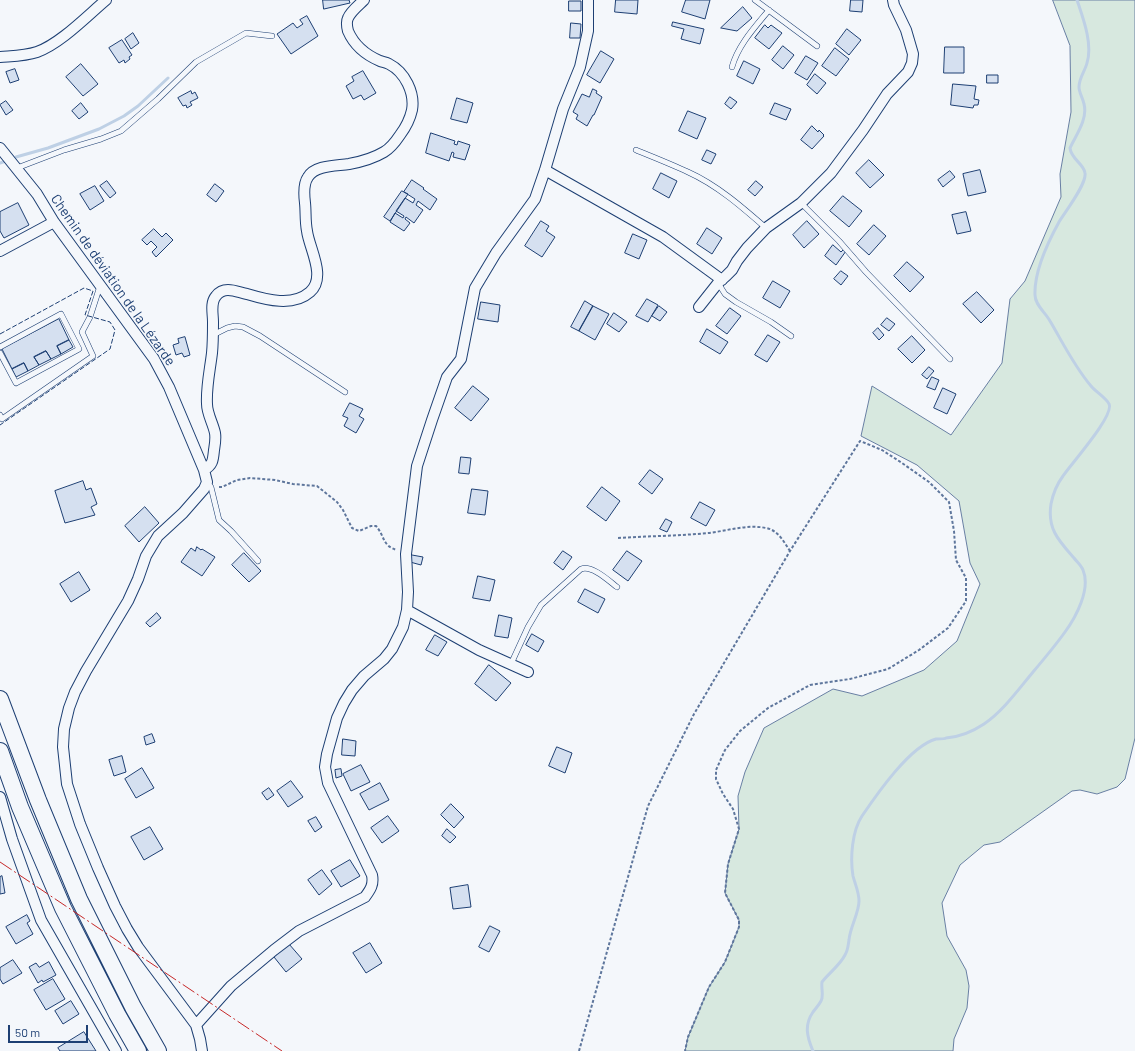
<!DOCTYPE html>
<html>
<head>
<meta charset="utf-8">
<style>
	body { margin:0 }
	#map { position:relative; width:1135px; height:1051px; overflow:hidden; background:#f4f7fb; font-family:Barlow,sans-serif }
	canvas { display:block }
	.scale { position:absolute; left:8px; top:1025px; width:80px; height:18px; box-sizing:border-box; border:2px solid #1d3f73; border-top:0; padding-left:5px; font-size:12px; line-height:14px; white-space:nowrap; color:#1d3f73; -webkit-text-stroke:3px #f4f7fb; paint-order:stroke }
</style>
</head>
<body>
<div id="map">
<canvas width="1135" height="1051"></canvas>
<div class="scale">50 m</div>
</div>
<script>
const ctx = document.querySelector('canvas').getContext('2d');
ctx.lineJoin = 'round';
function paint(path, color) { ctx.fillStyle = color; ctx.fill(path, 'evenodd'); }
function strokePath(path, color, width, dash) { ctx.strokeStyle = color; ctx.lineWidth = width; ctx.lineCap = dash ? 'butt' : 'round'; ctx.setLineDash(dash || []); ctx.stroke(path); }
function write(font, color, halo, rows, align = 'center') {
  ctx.font = font + ' Barlow,sans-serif'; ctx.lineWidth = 3; ctx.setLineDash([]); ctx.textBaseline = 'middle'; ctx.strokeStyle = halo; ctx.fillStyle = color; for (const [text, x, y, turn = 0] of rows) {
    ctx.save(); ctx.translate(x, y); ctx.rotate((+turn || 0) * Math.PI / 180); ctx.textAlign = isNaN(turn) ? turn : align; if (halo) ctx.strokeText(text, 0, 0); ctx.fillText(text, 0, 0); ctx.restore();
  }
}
const green = new Path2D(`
	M1053,0H1135V738L1125,779L1117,787L1097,794L1080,790L1072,791L1000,842L984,845L960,865L942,903L947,936L966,970L969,986L967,1008L954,1039L953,1051H685L688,1037L709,987L725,962L739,927V920L725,893L728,864L739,829L738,796L745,772L764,728L833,689L862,696L924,670L957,641L980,584L970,563L959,501L917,465L861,436L872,386L951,435L1002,363L1010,299L1025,281L1061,197L1060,174L1071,112L1070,46Z`);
paint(green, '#d7e8df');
strokePath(green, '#687fa3', 1);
strokePath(new Path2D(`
	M16,157L48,148L99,129L124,116L138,106L168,78
	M0,163L6,161
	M813,1051C807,1037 804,1025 813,1012C816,1008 819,1005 821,1001C824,996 821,989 822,982C829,973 840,965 845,955C848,950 848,946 849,940C850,927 859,913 859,901C859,892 855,884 853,876C850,858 852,831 862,816C877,794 910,746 936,739C936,739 945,739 946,738C959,737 972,732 984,724C1003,711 1018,690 1033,672C1044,659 1055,646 1065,632C1076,617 1091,589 1083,570C1081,565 1077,562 1074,558C1059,541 1047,529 1051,504C1053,494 1057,484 1063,476C1071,464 1115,415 1109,404C1107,399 1095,391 1091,386C1074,366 1063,343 1050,321C1045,312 1035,305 1035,295C1034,271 1048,242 1059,222C1065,212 1087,184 1085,173C1084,164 1071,159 1070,148C1076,135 1088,119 1084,104C1083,98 1079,93 1079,87C1079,78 1085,71 1087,63C1093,44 1083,18 1077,0`), '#bed0e5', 3);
const building = new Path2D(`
	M323,0H349L350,3L324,9Z
	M616,0H638L637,14L615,12Z
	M686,0H710L705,19L682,12Z
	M851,0H863L862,12L850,11Z
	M569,1H581V11H569Z
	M743,7L752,18L737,31L721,28Z
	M307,16L318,36L291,54L277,34L293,23L297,28L303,24L300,20Z
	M673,22L704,29L700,44L681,39L684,29L672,26Z
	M571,23L581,24L580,38H570Z
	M765,25L768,28L771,25L782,33L769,49L755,38Z
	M847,29L861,40L849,55L836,44Z
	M133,33L139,43L131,49L125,39Z
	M122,40L132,55L129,57L130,59L125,63L124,60L119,63L109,48Z
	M783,46L794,55L783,69L772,60Z
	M945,47H964V73H944Z
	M835,48L849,59L836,76L822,66Z
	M601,51L614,59L600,83L587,75Z
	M806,56L818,63L807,80L795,73Z
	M744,61L760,69L753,84L737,76Z
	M81,64L98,84L83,96L66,77Z
	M15,69L19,80L10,83L6,72Z
	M363,71L376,93L364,100L361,95L353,99L346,86L354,81L352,77Z
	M815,74L826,83L817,94L807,85Z
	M987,75H998V83H987Z
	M953,84L976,86L974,99L979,100L978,105H974L973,108L951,105Z
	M593,89L597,91L596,93L602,97L594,115H593L587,126L576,119L578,115L573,112L582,94L589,97Z
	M191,91L192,94L195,92L198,98L190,102L192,105L187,108L186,105L183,106L178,98Z
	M730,97L737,102L731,109L725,104Z
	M457,98L473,103L467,123L451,119Z
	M6,101L13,110L6,115L0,105Z
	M81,103L88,112L79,119L72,111Z
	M775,103L791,109L786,120L770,114Z
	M688,111L706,118L697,139L679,131Z
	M812,126L818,132L819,130L824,135H823L824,136L812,149L801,140Z
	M431,133L455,141L454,144L457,145L458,141L470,145L465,160L453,157L454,153L452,152L449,161L426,153Z
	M707,150L716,154L711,164L702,160Z
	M869,160L884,175L870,188L856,173Z
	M980,170L986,192L968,196L963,174Z
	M950,171L955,177L943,187L938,180Z
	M661,173L677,181L669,198L653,189Z
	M412,180L424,188L423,189L437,199L430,210L418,201L416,205L423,210L414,223L406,217L405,219L410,223L404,231L390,222L395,213L403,218L404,216L396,211L405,198L413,203L415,199L404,192Z
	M107,181L116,193L110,198L100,186Z
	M756,181L763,187L755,196L748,190Z
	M215,184L224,191L216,202L207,195Z
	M95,186L104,201L90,210L80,194Z
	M402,191L408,194L390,221L384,217Z
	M843,196L862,211L849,227L830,211Z
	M18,203L29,225L4,238L0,231V212Z
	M966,212L971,231L957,234L952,215Z
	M541,221L549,226L546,231L555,237L542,257L525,246Z
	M807,221L819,234L804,248L793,235Z
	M874,225L886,236L869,255L857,244Z
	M707,228L722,238L712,254L697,244Z
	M154,229L162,237L166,233L173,240L156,257L152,252L157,247L151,241L147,245L142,240Z
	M633,234L647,240L639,259L625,253Z
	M833,245L841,252L844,249L846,251L836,265L825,256Z
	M907,262L924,277L910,292L894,276Z
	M841,271L848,276L841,285L834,279Z
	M773,281L790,291L780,308L763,298Z
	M977,292L994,310L981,323L963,304Z
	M647,299L658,305L648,322L636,316Z
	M585,301L593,306L579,331L571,327Z
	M481,302L500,305L498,322L478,319Z
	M593,306L609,314L595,340L579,331Z
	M659,306L667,312L660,321L652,316Z
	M730,308L741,316L727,334L716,326Z
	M614,313L627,322L619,332L607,324Z
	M887,318L895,324L889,331L881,325Z
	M59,319L69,340L57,346L61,354L51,359L46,351L34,357L39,365L28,371L24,363L12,369L2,349Z
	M878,328L884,335L879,340L873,333Z
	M707,329L728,342L720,354L700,342Z
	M768,335L780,342L767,362L755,355Z
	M912,336L925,350L912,363L898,349Z
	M185,337L190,355L184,357L182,353L176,355L173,345L179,343L178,339Z
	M69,340L73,347L61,354L57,346Z
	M46,351L51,359L39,365L34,357Z
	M24,363L28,371L16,377L12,369Z
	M929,367L934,371L927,379L922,375Z
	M932,377L939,380L935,390L927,387Z
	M473,386L489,399L471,421L455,408Z
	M943,388L956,394L947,414L934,408Z
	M350,403L363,409L359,416L364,419L356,433L344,426L348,418L343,416Z
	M461,457L471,458L469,474L459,473Z
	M650,470L663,479L652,494L639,484Z
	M83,481L86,490L91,488L97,504L91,507L95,515L65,523L55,491Z
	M602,487L620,501L606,521L587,507Z
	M472,489L488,491L485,515L468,513Z
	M700,502L715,510L706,526L691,518Z
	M145,507L159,523L139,542L125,526Z
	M666,519L672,522L667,532L660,529Z
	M197,547L201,550L202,549L215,557L202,576L181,562L191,548L195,551Z
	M563,551L572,557L563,570L554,563Z
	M627,551L642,561L628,581L613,570Z
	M244,553L261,571L249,582L232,565Z
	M412,555L423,557L421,565L410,562Z
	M79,572L90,590L71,602L60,584Z
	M478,576L495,580L490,601L473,598Z
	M585,589L605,599L598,613L578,602Z
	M157,613L161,618L150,627L146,623Z
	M499,615L512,618L508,638L495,636Z
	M532,634L544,641L538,652L526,645Z
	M435,635L447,642L438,656L426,650Z
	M489,665L511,683L496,701L475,684Z
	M152,734L155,742L146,745L144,737Z
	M343,739L356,741L355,756L342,755Z
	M557,747L572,753L565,773L549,766Z
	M122,756L126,772L114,776L109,760Z
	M361,765L370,782L351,791L343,774Z
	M142,768L154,788L136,798L125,779Z
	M341,769L342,776L336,778L335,770Z
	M291,781L303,797L288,807L277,791Z
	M380,783L389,800L369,810L360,794Z
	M269,788L274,795L267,800L262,793Z
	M451,804L464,817L454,828L441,815Z
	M388,816L399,831L382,843L371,828Z
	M316,817L322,827L315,832L308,821Z
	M150,827L163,849L144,860L131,837Z
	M447,829L456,837L450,843L442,836Z
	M350,860L360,876L341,887L331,871Z
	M322,870L332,884L319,895L308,880Z
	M2,876L5,893L0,894V877Z
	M468,885L471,907L453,909L450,888Z
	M27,915L30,921L27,923L33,934L16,944L6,927Z
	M490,926L500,931L489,952L479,947Z
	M370,943L382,963L366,973L353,953Z
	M289,944L302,959L286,972L274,957Z
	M13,960L22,973L3,984L0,979V968Z
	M49,962L56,975L43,982L42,980L38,983L29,967L36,963L39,967Z
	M53,979L65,999L46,1010L34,990Z
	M71,1001L79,1014L63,1024L55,1011Z
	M84,1032L96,1051H60L58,1048Z`);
paint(building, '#d5e0f0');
strokePath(building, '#1d3f73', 1);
const service = new Path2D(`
	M755,0L817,46
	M732,67C738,45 755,27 769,10
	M636,150C653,157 671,164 688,172C717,185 742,207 766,228
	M17,168L64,150L101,139L121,131L158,99L196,62L246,33L272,36
	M801,203L839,241L866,272L950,359
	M718,283L725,294L736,302L771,322L791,336
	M213,335L227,328L235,326L243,327L260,336L345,392
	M0,347L61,314L79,349L16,383L0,353
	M0,415L2,419L93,356L82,332L90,317L100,286
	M207,482L211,487L219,520L231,531L258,561
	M511,664L528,627L541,605L581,569C592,565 608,580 617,587`);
const minor = new Path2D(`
	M0,57C12,56 25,56 37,52C60,44 87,16 106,0
	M0,148L37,194L54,222L154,359L169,387L204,470L207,482L204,489L183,513L158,536L146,556L138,579L128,601L86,671L75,692L69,708L64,729L63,747L67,784L80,824L98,868L115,906L127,929L138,947L196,1025L200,1039L202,1051
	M545,170L663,237L722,280
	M0,251L54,222
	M699,307L718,283L726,276L732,270L737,261L747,248L766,228L801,203L831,173L863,130L887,94L908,72L912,63L913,54L906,30L894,5L893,0
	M204,470C213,465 213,460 214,450C215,444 216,439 215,433C213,423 207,414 207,404C206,387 210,370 212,353C213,343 213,332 213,322C213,313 210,303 216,296C219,292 223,290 228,290C235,290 241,293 247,294C267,300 293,307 310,292C327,277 309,248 307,231C305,221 306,212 305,203C304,195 303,184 308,177C315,165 336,166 349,164C360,162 374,158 384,152C391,148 396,141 400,135C406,127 410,119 412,110C415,93 405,72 389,64C386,62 383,62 380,61C366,55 354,45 348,31C347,27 346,22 348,18C351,11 359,5 364,0
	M407,610L479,650L528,672
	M0,797L12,839L41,920L116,1051
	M196,1025L231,986L274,950L299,931L365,897C370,890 374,885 372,875L328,783L325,767L327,754L337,718L344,703L352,690L364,676L384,659L392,649L403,627L407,610L408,592L406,554L417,466L432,420L447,377L461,359L475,288L496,253L535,199L545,170L563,109L580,67L588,31V0`);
const trunk = new Path2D(`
	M0,699L38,800L79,899L133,1007L158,1051
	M0,751L20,807L63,908L117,1014L138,1051`);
strokePath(service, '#1d3f73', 6);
strokePath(minor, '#1d3f73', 12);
strokePath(trunk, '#1d3f73', 18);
strokePath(new Path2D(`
	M219,487H222L237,480L250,478L275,480L293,484L317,486L337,502L343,510L352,528L359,531L371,526H376C385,536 382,546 397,550
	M618,538C648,536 678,536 708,533C727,531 747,524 766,528C778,530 784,542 790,551
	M579,1051L648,806L694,714L790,551L860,441L882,450L902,463L929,482L949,502L954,531L956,560L966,578V601L948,628L919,650L888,669L850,679L810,685L768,708L740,731L725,750L716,770V779L723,794L733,809L739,829L728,864L725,893L739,920V927L725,962L709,987L688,1037L685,1051`), '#5e769c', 2, [3, 2]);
strokePath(service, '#f4f7fb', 5);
strokePath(minor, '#f4f7fb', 10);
strokePath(trunk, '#f4f7fb', 16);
strokePath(new Path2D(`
	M0,334L84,288L93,291L85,315L110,322L115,330L110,349L0,425`), '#1d3f73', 1, [5, 2]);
strokePath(new Path2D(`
	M0,862L282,1051`), '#c62828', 1, [14, 3, 2, 3]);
write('14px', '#1d3f73', '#f4f7fb', [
	["Chemin de déviation de la Lézarde",113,280,55]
]);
</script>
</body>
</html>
